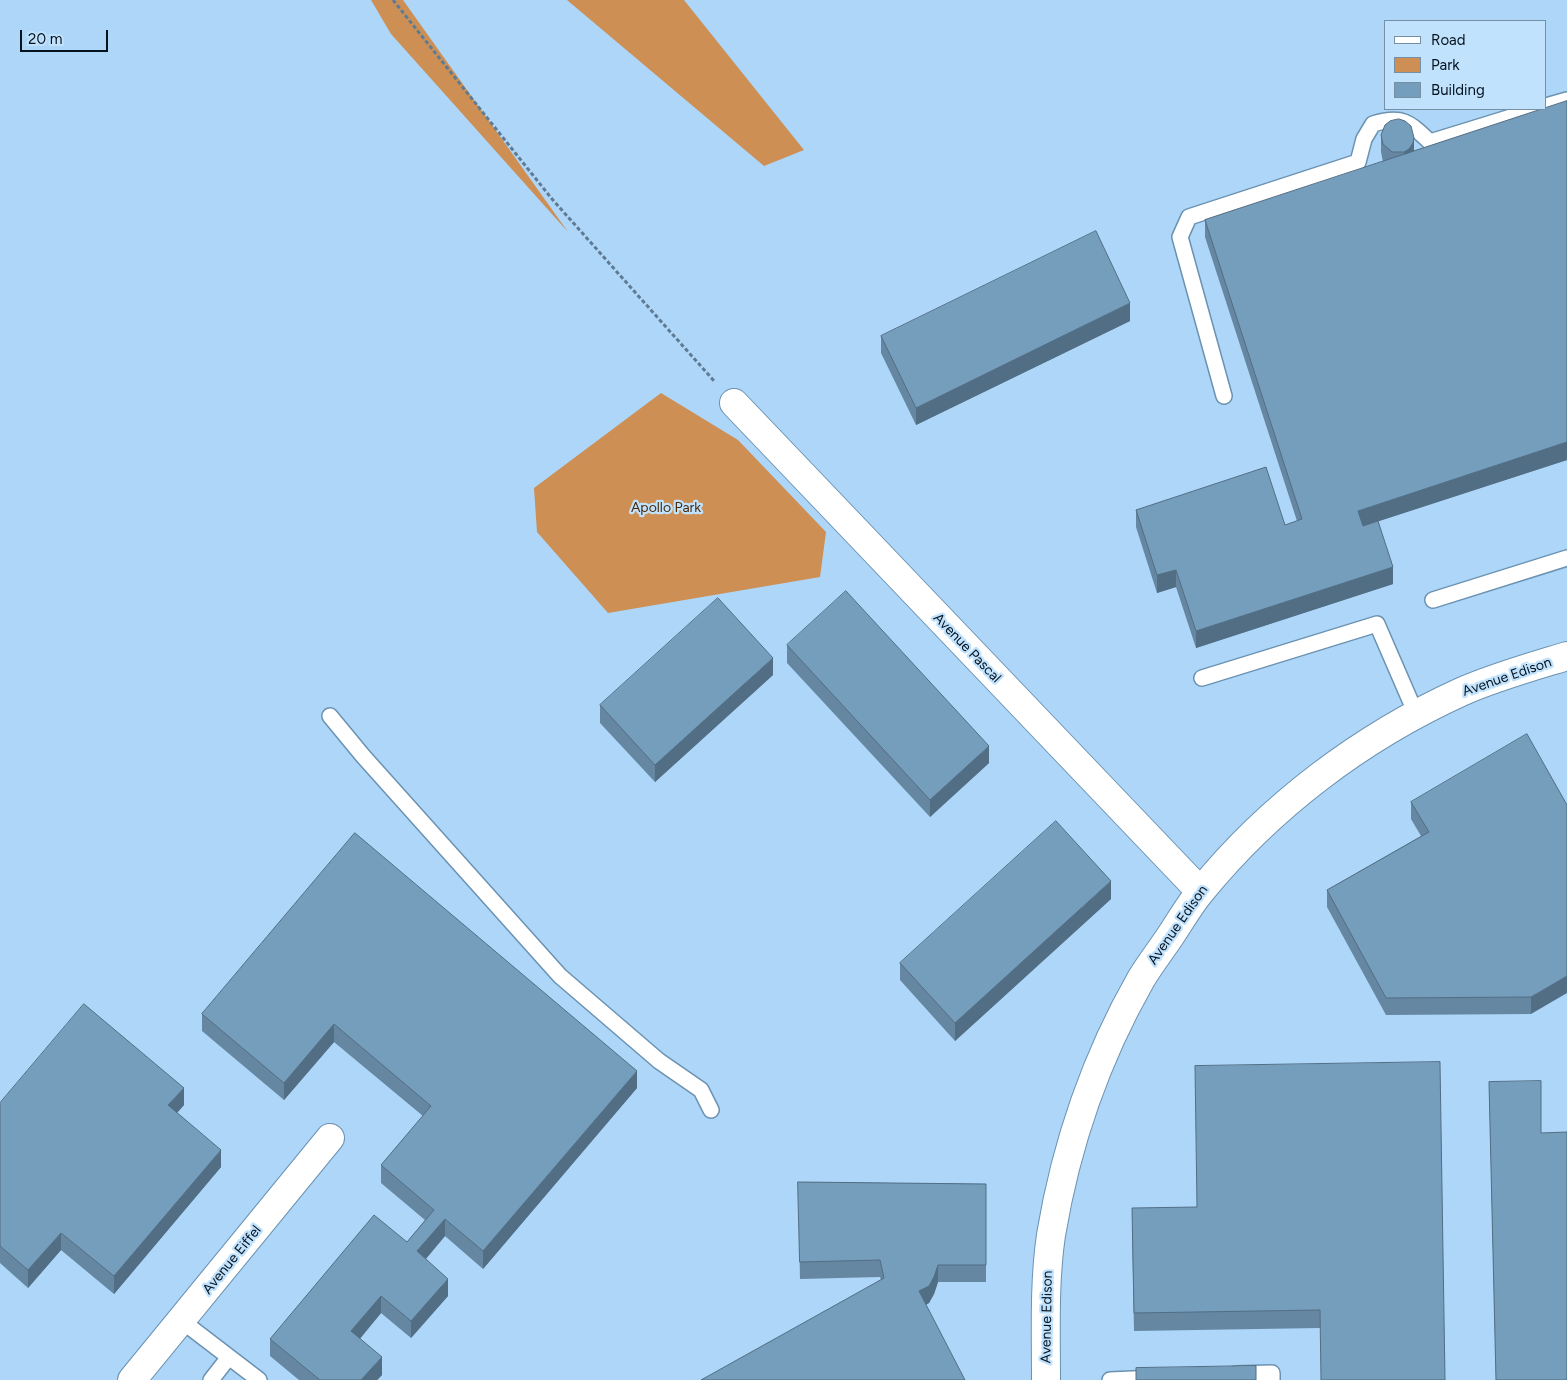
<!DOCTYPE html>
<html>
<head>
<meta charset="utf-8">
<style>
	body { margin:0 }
	#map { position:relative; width:1567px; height:1380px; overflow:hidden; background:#add6f8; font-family:Figtree,sans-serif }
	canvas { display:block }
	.legend { position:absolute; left:1384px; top:20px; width:162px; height:90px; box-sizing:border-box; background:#c1e2fd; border:1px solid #758fa4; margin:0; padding:6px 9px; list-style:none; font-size:15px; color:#04121e }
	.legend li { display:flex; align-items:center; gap:10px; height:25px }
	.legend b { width:25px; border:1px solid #758fa4 }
	.scale { position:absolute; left:20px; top:30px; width:88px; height:22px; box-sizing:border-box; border:2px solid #04121e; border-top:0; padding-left:6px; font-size:15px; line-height:18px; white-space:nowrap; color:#04121e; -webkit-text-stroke:4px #c1e2fd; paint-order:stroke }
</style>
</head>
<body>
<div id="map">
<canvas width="1567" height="1380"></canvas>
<ul class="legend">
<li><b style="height:6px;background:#fff"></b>Road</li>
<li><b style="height:14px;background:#cd8f54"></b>Park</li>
<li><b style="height:14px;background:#759dbc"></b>Building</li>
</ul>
<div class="scale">20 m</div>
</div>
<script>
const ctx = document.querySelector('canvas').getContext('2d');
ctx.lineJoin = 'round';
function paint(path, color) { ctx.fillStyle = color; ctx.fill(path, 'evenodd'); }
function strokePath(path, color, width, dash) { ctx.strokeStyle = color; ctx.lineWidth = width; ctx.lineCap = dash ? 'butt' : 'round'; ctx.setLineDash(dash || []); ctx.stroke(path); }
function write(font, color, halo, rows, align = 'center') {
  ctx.font = font + ' Figtree,sans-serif'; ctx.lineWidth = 4.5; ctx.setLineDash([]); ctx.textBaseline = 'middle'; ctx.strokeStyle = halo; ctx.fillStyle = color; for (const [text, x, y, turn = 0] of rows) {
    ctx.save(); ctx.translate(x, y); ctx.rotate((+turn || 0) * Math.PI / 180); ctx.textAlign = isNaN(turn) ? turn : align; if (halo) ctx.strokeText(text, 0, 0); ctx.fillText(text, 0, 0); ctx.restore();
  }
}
paint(new Path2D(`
	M371,0H403L568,232L391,34Z
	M567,0H684L804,150L764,166Z
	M661,393L738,440L826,532L820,577L608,613L537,532L534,488Z`), '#cd8f54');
const service = new Path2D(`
	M1546,106L1567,100
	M1224,396L1180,237L1189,217L1358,162L1364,139L1373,124C1402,115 1409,122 1430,142L1537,109
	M1433,600L1567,558
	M1202,678L1377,624L1416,714
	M330,716L363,756L560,976L659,1061L701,1090L711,1110
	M182,1321L259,1380
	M1236,1374L1272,1373V1380
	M211,1380L229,1357
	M1110,1380L1155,1378`);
const minor = new Path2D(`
	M734,403L1200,891
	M132,1380L330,1138
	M1046,1380C1046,1332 1044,1282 1051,1235C1066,1145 1096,1058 1141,979C1150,964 1161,950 1171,935C1181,920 1190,904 1201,891C1270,806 1362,737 1461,692C1495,677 1531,667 1567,656`);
strokePath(service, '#6b92b1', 18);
strokePath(minor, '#6b92b1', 30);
strokePath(new Path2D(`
	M393,0L552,199L715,382`), '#5f7b93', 3, [4, 2.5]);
strokePath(service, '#fff', 15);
strokePath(minor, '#fff', 28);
paint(new Path2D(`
	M1567,101V460L1378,521L1393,584L1196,648L1176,587L1157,593L1136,527V510L1285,525L1297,521L1205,237V220L1383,162L1381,152V135L1414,151Z
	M1130,321L916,425L881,353V336Z
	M787,645L989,763L930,817L787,663Z
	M773,675L655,782L600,723V705Z
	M1411,802L1567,805L1531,1014L1386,1015L1327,907V890L1421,836L1411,819Z
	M355,833L637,1088L483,1269L445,1236L426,1259L448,1296L411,1338L381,1313L360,1339L382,1375L377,1380H299L270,1356V1339L407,1242L425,1220L381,1183V1165L423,1116L334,1042L284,1100L202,1031V1014Z
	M1111,899L955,1041L900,980V963Z
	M1440,1062L1320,1328L1134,1331L1132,1225L1197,1207Z
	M1489,1082L1541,1133L1567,1380H1496Z
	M0,1103L184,1105L177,1113L221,1167L114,1294L61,1250L28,1288L0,1263Z
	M798,1182L986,1184V1282H938L934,1294L929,1303L926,1305L881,1280L880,1277L800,1279Z`), '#6587a2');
paint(new Path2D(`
	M1414,138V155L1404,169V152Z
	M1130,303V321L916,425V408Z
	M1567,442V460L1358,528V511Z
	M1393,567V584L1196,648V631Z
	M1176,570V587L1157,593V575Z
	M773,658V675L655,782V765Z
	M989,746V763L930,817V800Z
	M1111,881V899L955,1041V1023Z
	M1567,976V993L1531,1014V997Z
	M334,1024V1042L284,1100V1083Z
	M637,1071V1088L483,1269V1251Z
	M184,1088V1105L168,1123V1105Z
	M221,1150V1167L114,1294V1276Z
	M445,1219V1236L417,1269V1251Z
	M61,1233V1250L28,1288V1270Z
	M938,1265V1282L934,1294L929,1303L919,1308V1291Z
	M448,1279V1296L411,1338V1321Z
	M381,1296V1313L351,1349V1331Z
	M382,1357V1375L377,1380H361Z`), '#526e84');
const building = new Path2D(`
	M1567,101V442L1358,511L1363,526L1378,521L1393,567L1196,631L1176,570L1157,575L1136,510L1266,467L1285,525L1302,519L1205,220Z
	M1399,119L1405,121L1411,126L1414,138L1413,143L1409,149L1404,152H1392L1383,144L1381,135L1385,125L1390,121Z
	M1096,231L1130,303L916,408L881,336Z
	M846,591L989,746L930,800L787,645Z
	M718,598L773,658L655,765L600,705Z
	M1527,734L1567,805V976L1531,997L1386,998L1327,890L1429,832L1411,802Z
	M1056,821L1111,881L955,1023L900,963Z
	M355,833L637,1071L483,1251L445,1219L417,1251L448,1279L411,1321L381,1296L351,1331L382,1357L361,1380H320L270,1339L374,1215L407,1242L434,1210L381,1165L431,1106L334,1024L284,1083L202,1014Z
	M84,1004L184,1088L168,1105L221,1150L114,1276L61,1233L28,1270L0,1246V1103Z
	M1440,1062L1445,1380H1321L1320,1310L1134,1313L1132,1208L1197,1207L1195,1066Z
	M1541,1081V1133L1567,1132V1380H1496L1489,1082Z
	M798,1182L986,1184V1265H938L934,1277L929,1286L919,1291L965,1380H701L884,1278L880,1260L800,1262Z
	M1256,1366V1380H1136V1368Z`);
paint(building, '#759dbc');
strokePath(building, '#526e84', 1);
write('14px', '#482906', '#c1e2fd', [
	["Apollo Park",666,508]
]);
write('14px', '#04121e', '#c1e2fd', [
	["Avenue Pascal",967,648,46],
	["Avenue Edison",1507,677,-19],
	["Avenue Edison",1178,925,-55],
	["Avenue Eiffel",232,1260,-51],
	["Avenue Edison",1047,1317,-89]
]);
</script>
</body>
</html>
